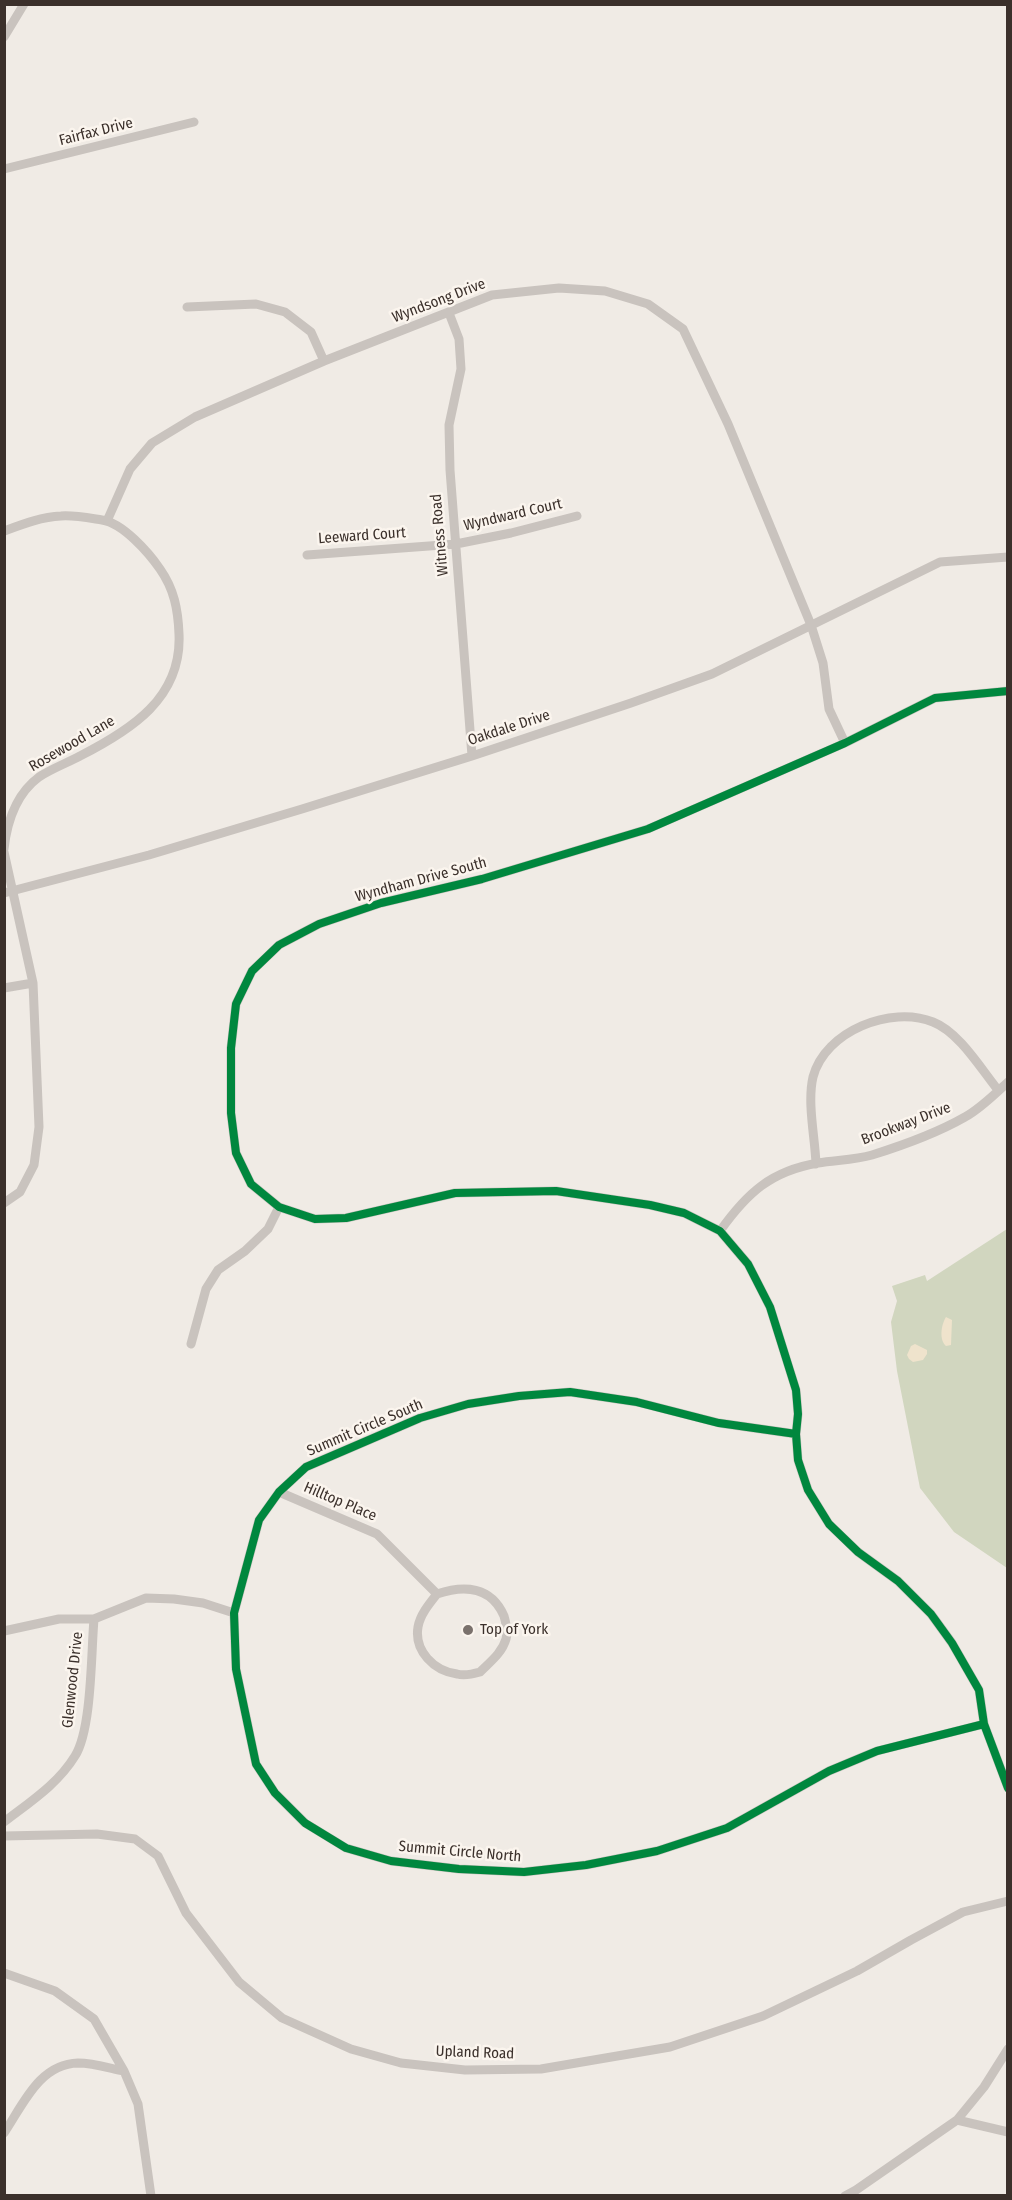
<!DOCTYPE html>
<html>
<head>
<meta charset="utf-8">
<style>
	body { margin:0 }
	#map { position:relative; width:1012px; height:2200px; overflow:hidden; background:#f0ebe5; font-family:"Fira Sans Condensed",sans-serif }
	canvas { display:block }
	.frame { position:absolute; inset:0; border:6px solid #3b302b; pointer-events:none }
</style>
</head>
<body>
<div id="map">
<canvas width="1012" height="2200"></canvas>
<div class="frame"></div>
</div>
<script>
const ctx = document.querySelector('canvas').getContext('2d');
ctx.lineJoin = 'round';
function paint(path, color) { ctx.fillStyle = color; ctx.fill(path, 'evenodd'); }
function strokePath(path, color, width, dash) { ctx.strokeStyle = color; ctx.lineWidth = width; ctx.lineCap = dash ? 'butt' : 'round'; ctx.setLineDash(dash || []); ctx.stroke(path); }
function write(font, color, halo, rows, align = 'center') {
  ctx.font = font + ' "Fira Sans Condensed",sans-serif'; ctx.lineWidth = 5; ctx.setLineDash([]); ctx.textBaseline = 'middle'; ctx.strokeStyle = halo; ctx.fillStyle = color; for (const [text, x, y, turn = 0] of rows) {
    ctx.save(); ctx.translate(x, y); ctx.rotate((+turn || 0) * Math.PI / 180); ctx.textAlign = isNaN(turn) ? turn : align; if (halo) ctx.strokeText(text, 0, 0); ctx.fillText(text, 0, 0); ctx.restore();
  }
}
paint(new Path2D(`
	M1007,1229V1568L954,1532L920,1488L897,1371L891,1322L897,1301L892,1286L925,1275L927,1281Z`), '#d1d6bf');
paint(new Path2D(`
	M946,1317L952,1320L951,1345L946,1346C939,1340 941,1325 946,1317Z
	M915,1344L927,1350V1354L923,1360L913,1362L909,1359L907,1355L911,1346Z`), '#efe3cc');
strokePath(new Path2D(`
	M4,37L24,4
	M4,169L194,122
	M187,307L256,304L285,312L311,332L324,361
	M449,313L459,339L461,369L449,425L450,470L472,756
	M107,521L130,469L152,443L195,417L324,361L492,295L559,288L605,291L648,304L683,329L728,424L811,625L823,663L829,709L845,743
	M4,531C23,524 41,517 61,516C74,515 89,518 102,520C123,523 149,553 160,569C174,589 178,609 179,634C182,698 131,730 80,756C67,763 51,769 39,777C16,794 7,822 4,849
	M307,555L456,544L511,533L577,516
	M1008,691L935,698L845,743L648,829L482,879L381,903L319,924L279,945L252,971L236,1004L231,1048V1113L236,1153L251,1184L279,1207L315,1219L346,1218L455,1193L556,1191L650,1205L684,1213L720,1231L748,1264L770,1307L796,1390L798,1414L796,1434L798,1460L808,1490L829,1524L858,1552L898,1581L931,1614L952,1643L979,1690L984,1724L1008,1788
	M4,852L33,983L39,1127L34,1165L20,1192L4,1203
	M4,893L149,855L302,809L472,756L631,703L712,674L940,562L1008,557
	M4,988L33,983
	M816,1164C815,1137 807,1103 813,1077C825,1031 891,1005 933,1022C959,1032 981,1069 998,1090
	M720,1231C747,1193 771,1171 818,1163C836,1160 855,1160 872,1155C904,1145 937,1133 965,1117C980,1109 995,1094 1008,1082
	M191,1344L206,1289L218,1270L245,1251L268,1229L279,1207
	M796,1434L719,1423L637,1402L570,1392L519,1396L468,1404L420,1418L306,1467L279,1492L259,1520L234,1613L236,1669L256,1764L275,1793L305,1823L346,1848L391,1861L459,1869L524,1872L586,1865L657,1851L727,1828L829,1771L877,1751L984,1724
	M279,1492L377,1534L437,1594C429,1604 420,1615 418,1627C414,1651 434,1671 457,1674C465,1676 473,1674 480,1672C490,1662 502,1653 506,1639C508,1632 506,1623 504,1616C491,1586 464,1585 437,1594
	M4,1631L59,1619H94L146,1598L174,1599L203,1603L234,1613
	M4,1822C30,1802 58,1784 75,1756C92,1729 91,1653 94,1619
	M4,1836L97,1834L135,1839L158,1856L186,1913L239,1982L282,2018L351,2049L401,2063L465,2070L541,2069L670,2047L763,2016L857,1971L911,1940L963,1912L1008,1901
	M4,1973L55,1991L94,2019L124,2071L138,2104L151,2196
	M957,2120L1008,2132
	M4,2133C23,2105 39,2064 78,2063C93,2063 109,2068 124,2071
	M845,2196L856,2190L957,2120L984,2087L1008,2049`), '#c9c3be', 9);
strokePath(new Path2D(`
	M1008,691L935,698L845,743L648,829L482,879L381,903L319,924L279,945L252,971L236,1004L231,1048V1113L236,1153L251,1184L279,1207L315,1219L346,1218L455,1193L556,1191L650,1205L684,1213L720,1231L748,1264L770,1307L796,1390L798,1414L796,1434L798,1460L808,1490L829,1524L858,1552L898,1581L931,1614L952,1643L979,1690L984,1724L1008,1788
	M796,1434L719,1423L637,1402L570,1392L519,1396L468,1404L420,1418L306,1467L279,1492L259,1520L234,1613L236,1669L256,1764L275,1793L305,1823L346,1848L391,1861L459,1869L524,1872L586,1865L657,1851L727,1828L829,1771L877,1751L984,1724`), '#00873e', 8);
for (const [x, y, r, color] of [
	[468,1630,6,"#7a716c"]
]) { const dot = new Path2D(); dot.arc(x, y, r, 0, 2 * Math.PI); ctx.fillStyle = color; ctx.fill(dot); strokePath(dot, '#fbf5ee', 2); }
write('15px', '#3b302b', '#fbf5ee', [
	["Fairfax Drive",96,132,-14],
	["Wyndsong Drive",439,301,-21],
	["Wyndward Court",513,515,-13],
	["Witness Road",440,535,-95],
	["Leeward Court",362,536,-4],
	["Oakdale Drive",509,728,-18],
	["Rosewood Lane",72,744,-30],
	["Wyndham Drive South",421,880,-15],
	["Brookway Drive",906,1124,-21],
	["Summit Circle South",365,1428,-23],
	["Hilltop Place",340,1502,23],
	["Glenwood Drive",73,1680,-84],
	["Summit Circle North",460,1852,5],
	["Upland Road",475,2053,2]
]);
write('15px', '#3b302b', '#fbf5ee', [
	["Top of York",480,1630]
], 'left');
</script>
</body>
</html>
